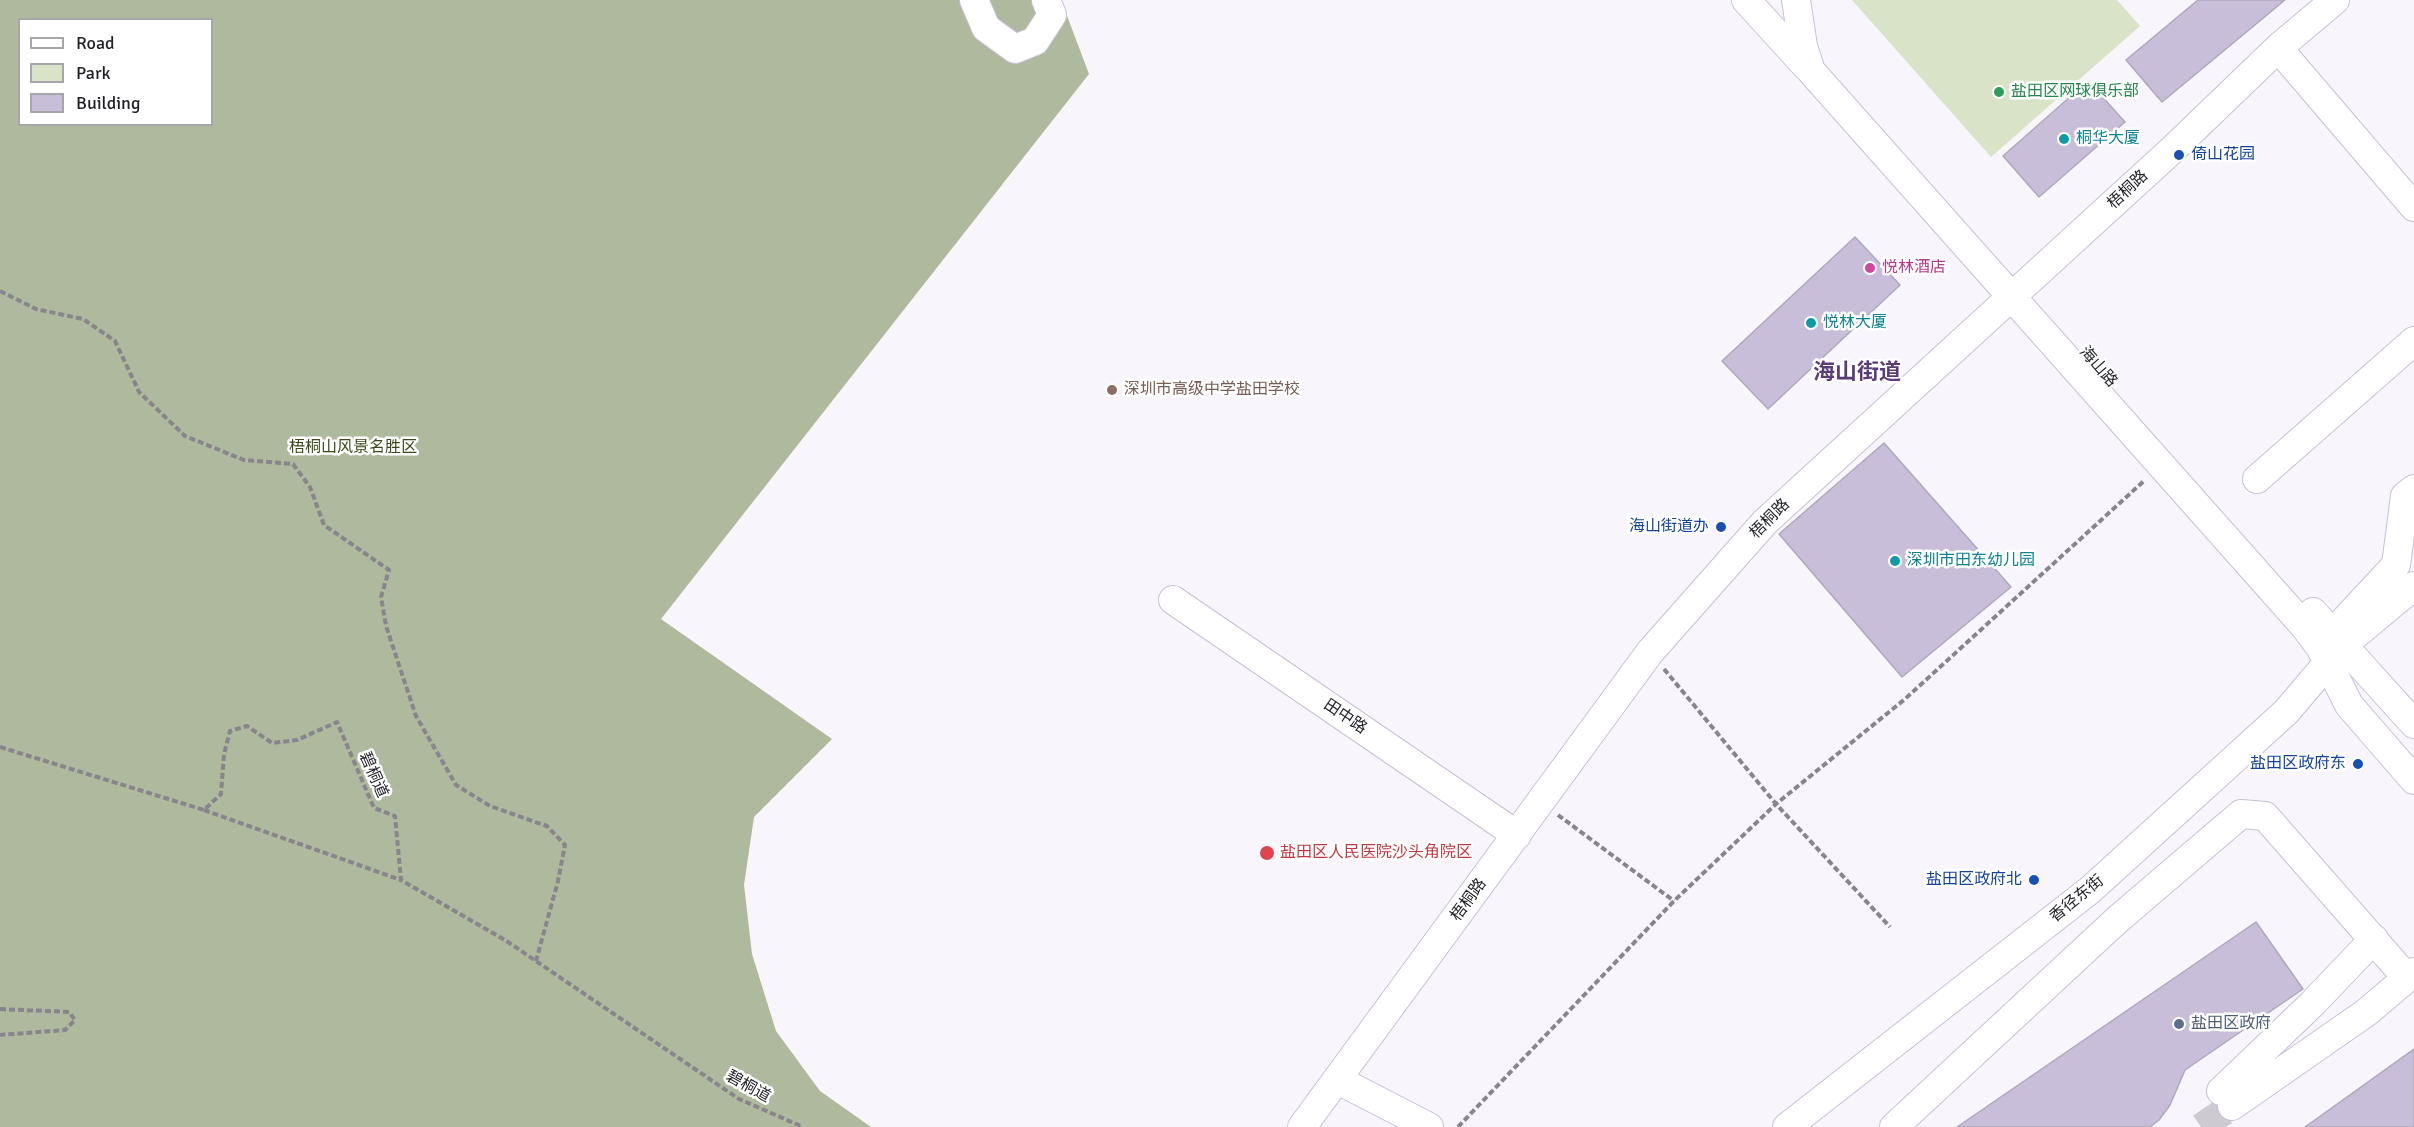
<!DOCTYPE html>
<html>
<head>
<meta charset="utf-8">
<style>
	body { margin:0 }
	#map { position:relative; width:2414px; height:1127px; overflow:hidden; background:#f8f5fd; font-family:Signika,sans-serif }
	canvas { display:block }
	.legend { position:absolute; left:18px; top:18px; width:195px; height:108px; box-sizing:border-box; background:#fff; border:2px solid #a6a5a8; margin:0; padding:8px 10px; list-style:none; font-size:18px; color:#201e25 }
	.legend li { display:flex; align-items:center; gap:12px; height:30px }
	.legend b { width:30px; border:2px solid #a6a5a8 }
</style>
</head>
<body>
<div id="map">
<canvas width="2414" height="1127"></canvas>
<ul class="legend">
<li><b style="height:8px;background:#fff"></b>Road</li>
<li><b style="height:16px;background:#d9e3c8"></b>Park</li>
<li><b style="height:16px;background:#c8beda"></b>Building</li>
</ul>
</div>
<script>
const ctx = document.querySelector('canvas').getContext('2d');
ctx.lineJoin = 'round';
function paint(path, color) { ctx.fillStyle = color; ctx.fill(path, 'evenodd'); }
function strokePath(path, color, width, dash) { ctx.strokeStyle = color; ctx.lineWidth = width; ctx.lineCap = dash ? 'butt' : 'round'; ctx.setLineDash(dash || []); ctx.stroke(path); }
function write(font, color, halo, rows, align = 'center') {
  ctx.font = font + ' Signika,"Noto Sans SC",sans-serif'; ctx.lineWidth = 5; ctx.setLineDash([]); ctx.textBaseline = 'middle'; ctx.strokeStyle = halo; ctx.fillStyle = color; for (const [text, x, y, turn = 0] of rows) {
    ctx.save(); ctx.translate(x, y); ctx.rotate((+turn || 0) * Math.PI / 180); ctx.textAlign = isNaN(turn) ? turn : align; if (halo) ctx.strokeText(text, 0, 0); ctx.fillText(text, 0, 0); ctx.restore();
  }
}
paint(new Path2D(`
	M1852,0H2117L2140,26L1991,157Z`), '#d9e3c8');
paint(new Path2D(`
	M0,0H1061L1089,74L661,619L832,739L754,817L744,885L752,954L776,1031L820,1091L871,1127H0ZM20,20H212V124H20Z`), '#afb99d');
const building = new Path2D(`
	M2198,0H2285L2162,102L2126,60Z
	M2088,81L2125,122L2039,197L2003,156Z
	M1855,237L1900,285L1768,409L1722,361Z
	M1884,443L2011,587L1902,677L1779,534Z
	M2256,922L2303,989L2185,1070L2170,1105L2159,1120L2150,1127H1957Z
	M2414,1049V1127H2305Z`);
paint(building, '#c8beda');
strokePath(building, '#afa8bb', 1.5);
strokePath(new Path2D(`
	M2201,1127L2232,1106`), '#cdcad2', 28, [28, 14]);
const minor = new Path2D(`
	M974,0L986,28L1015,49L1035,41L1052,15L1046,0
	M1746,0L1807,67
	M1796,0L1803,46L1811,71L2305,627L2320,647L2349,705L2414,780
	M2278,48L2414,207
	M2257,479L2414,341
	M1173,600L1517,835
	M2313,612L2414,724
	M2328,638L2396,565L2405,496L2414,489
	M1338,1080L1429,1127
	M2221,1091L2312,1004L2374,939
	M2232,1106L2367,1012L2414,972
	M1302,1127L1650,652L1765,522L2173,149L2278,48L2335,0
	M1787,1127L2090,890L2286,712L2343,645L2414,586
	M1894,1127L2117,920L2241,814L2265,816L2407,978`);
strokePath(minor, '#c8c0d4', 30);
strokePath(new Path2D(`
	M0,291L36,309L83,319L115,341L139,392L185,436L244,460L293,464L310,487L324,525L389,570L381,597L386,626L416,716L456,785L490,806L547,826L565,845L558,881L536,961
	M1664,669L1776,804L1890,927
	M0,747L204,810L221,794L224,754L230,731L247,726L272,743L297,740L337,722L374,808L395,816L401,880L505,940L739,1099L803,1127
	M204,810L401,880
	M1558,815L1674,901
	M0,1009L69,1012L75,1020L65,1030L0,1035
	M1458,1127L1674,901L1776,804L1905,699L2145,480`), '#88858d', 4, [6, 3]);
strokePath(minor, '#fff', 28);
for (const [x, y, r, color] of [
	[1999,92,6,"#2e9e5b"],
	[2064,139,6,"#0f9aa8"],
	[2179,155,6,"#1a4fb4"],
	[1870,268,6,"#d1479c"],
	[1811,323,6,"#0f9aa8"],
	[1112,390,6,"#8d6e63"],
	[1721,527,6,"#1a4fb4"],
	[1895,561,6,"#0f9aa8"],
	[2358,764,6,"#1a4fb4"],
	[1267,853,8,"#e0444e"],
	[2034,880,6,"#1a4fb4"],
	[2179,1024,6,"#5c6f8a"]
]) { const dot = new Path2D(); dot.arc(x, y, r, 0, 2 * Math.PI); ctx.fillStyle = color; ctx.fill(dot); strokePath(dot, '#fff', 2); }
write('16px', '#27864d', '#fff', [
	["盐田区网球俱乐部",2011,92]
], 'left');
write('16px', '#0d838f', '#fff', [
	["桐华大厦",2076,139],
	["悦林大厦",1823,323],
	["深圳市田东幼儿园",1907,561]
], 'left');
write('16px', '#164399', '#fff', [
	["倚山花园",2191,155,"left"],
	["海山街道办",1709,527],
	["盐田区政府东",2346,764],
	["盐田区政府北",2022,880]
], 'right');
write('16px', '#201e25', '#fff', [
	["梧桐路",2128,190,-43],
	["海山路",2098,367,49],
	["梧桐路",1770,519,-45],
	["田中路",1345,717,34],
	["碧桐道",373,775,66],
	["香径东街",2077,899,-39],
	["梧桐路",1469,900,-54],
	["碧桐道",748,1087,29]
]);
write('16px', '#b23c85', '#fff', [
	["悦林酒店",1882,268]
], 'left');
write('16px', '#785e54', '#fff', [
	["深圳市高级中学盐田学校",1124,390]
], 'left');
write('16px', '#3a491a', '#fff', [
	["梧桐山风景名胜区",353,448]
]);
write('16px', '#be3a42', '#fff', [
	["盐田区人民医院沙头角院区",1280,853]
], 'left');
write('16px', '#4e5e75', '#fff', [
	["盐田区政府",2191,1024]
], 'left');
write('bold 22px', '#5b3c77', '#fff', [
	["海山街道",1857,373]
]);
</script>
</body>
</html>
